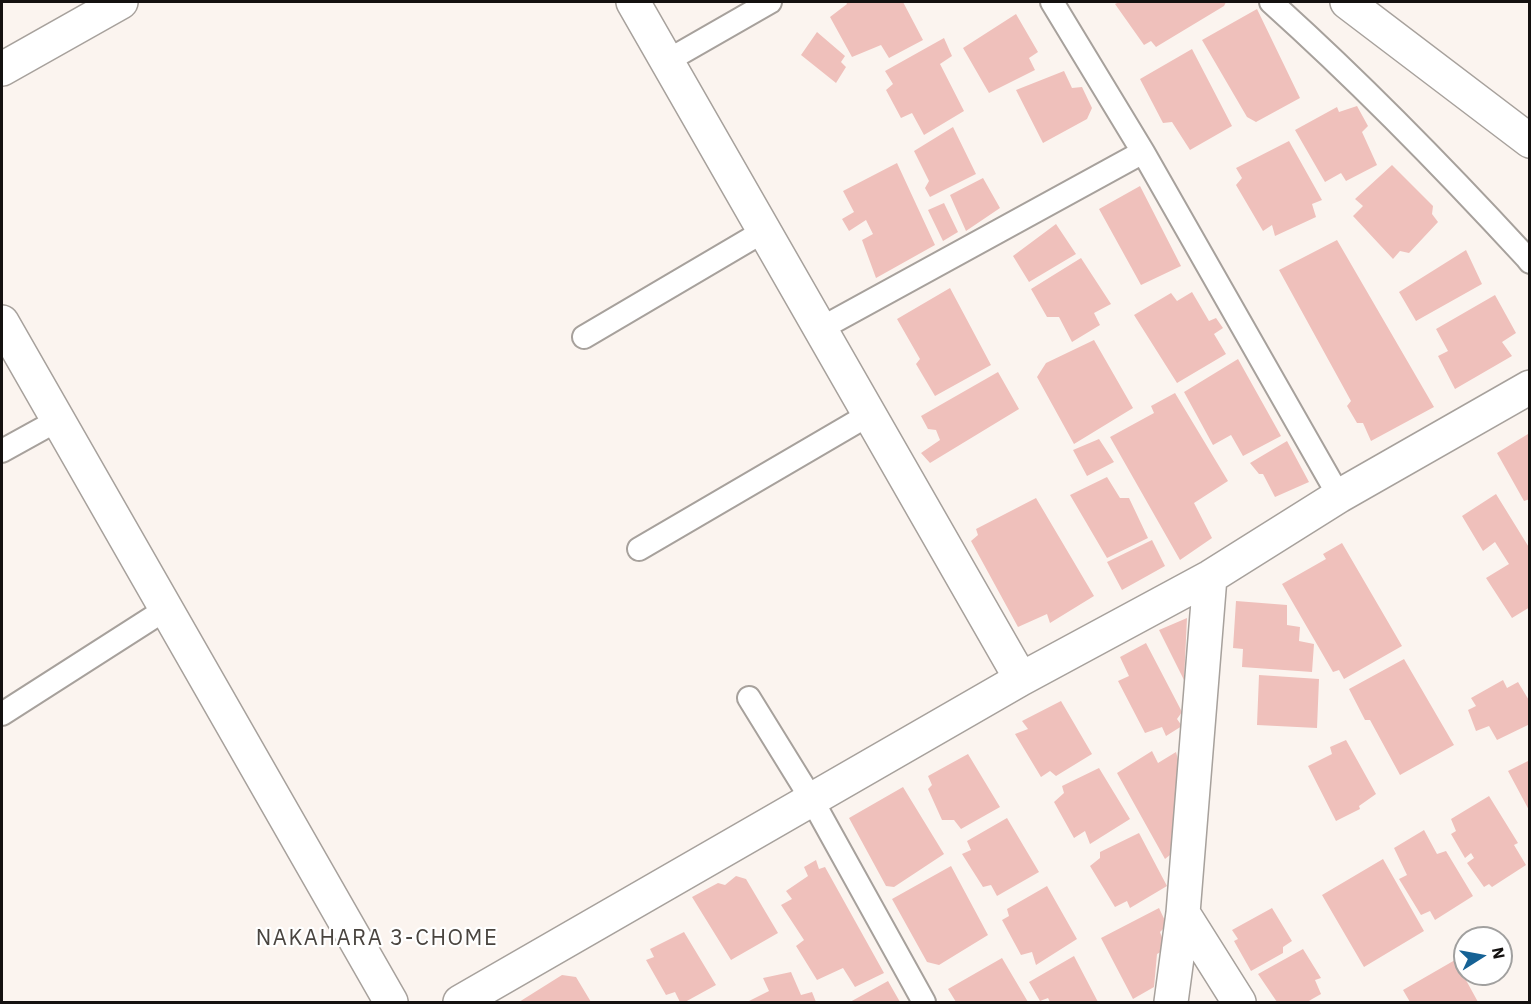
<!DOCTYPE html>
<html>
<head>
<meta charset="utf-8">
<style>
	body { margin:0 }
	#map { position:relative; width:1531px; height:1004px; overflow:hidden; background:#fbf4ef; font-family:"IBM Plex Sans",sans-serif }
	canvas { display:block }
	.frame { position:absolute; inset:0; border:3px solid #141110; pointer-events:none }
	.north { position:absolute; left:1453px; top:926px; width:60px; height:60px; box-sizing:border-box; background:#fff; border:2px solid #a1a09f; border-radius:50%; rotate:79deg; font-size:16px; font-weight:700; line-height:24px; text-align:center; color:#141110 }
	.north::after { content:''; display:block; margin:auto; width:21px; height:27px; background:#166295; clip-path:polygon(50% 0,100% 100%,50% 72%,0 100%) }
</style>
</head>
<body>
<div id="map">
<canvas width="1531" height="1004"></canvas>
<div class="frame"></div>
<div class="north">N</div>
</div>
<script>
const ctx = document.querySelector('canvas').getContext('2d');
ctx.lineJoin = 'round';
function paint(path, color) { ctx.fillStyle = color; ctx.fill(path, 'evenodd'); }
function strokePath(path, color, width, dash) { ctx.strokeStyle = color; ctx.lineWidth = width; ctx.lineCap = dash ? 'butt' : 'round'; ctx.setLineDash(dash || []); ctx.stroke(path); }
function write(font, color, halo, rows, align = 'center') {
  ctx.font = font + ' "IBM Plex Sans",sans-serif'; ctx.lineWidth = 4.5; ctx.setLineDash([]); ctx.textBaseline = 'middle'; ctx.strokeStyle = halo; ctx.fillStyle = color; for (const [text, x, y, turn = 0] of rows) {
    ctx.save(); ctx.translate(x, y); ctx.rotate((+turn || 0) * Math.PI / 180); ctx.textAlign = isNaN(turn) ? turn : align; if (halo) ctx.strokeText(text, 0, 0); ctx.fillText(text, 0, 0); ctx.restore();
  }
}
paint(new Path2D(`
	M846,2H903L923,40L889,58L881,45L852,57L830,17L847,4Z
	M1119,2H1226L1224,6L1156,47L1151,41L1144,45L1115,4Z
	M1257,9L1300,98L1256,122L1247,117L1202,40Z
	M1016,14L1038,52L1029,58L1035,70L989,93L963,48Z
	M817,32L845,56L841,62L846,67L836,83L801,55Z
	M944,38L952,56L940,64L964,111L924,135L912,113L901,118L886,90L893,84L885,71Z
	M1192,49L1232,126L1190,150L1172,122L1163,123L1140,79Z
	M1064,71L1072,88L1082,87L1092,108L1087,119L1043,143L1016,90Z
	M1357,106L1368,126L1362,132L1377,165L1346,181L1341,173L1325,182L1295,130L1337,107L1339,112Z
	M953,127L976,174L930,197L925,188L929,181L914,151Z
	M1289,141L1322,200L1312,204L1316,217L1275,236L1272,225L1263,231L1236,185L1242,178L1236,168Z
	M897,163L935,245L876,278L862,240L873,234L866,220L849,231L842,219L854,212L843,191Z
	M1392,165L1433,206L1432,214L1438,222L1409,253L1400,251L1393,259L1353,216L1363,206L1355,199Z
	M983,178L1000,208L966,231L950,195Z
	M1140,186L1181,266L1141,285L1099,209Z
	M944,203L958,232L943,241L928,210Z
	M1056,224L1076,254L1029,282L1013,256Z
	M1337,240L1434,407L1371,441L1363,423H1357L1347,406L1351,401L1279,270Z
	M1466,250L1482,284L1416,321L1399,292Z
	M1081,258L1111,304L1094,313L1100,325L1072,342L1059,317H1047L1031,289Z
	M950,288L991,365L935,396L916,364L920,359L897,319Z
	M1192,292L1209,321L1216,318L1223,328L1214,334L1226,354L1177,383L1134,315L1171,293L1177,301Z
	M1495,295L1516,333L1502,342L1512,356L1455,389L1438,356L1448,351L1436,329Z
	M1094,340L1133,408L1074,444L1037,377L1046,363Z
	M1238,359L1281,436L1243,456L1231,435L1213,445L1184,392Z
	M998,372L1019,409L930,463L921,453L940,440L936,430L928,429L921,416Z
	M1175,393L1228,481L1194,503L1212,538L1180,560L1110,437L1154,413L1151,406Z
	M1528,434L1530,437V499L1524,501L1497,453Z
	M1099,439L1114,462L1087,476L1073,450Z
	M1287,441L1309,482L1275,497L1263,474H1259L1250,463Z
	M1107,477L1120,498H1129L1148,538L1107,558L1070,495Z
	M1496,494L1530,549V607L1512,618L1486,578L1509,564L1495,542L1483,551L1462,516Z
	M1036,498L1094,596L1050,623L1047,614L1018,627L971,541L978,535L976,529Z
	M1152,540L1165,566L1122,590L1107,562Z
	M1342,543L1402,646L1344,679L1339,670L1333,672L1282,584L1326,559L1323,554Z
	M1236,601L1287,605V625L1300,627L1299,641L1314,644L1312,672L1242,667L1243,649L1233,648Z
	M1187,618L1184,680L1159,630Z
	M1146,643L1182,712L1177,719L1182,726L1166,736L1162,727L1145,733L1118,681L1129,676L1120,657Z
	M1404,659L1454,745L1400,775L1370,720H1365L1349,689Z
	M1259,675L1319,679L1317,728L1257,725Z
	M1503,680L1507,688L1518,682L1530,702V724L1497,740L1489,726L1476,731L1468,710L1476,706L1471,698Z
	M1061,701L1092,754L1056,776L1050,771L1041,777L1015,734L1028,729L1022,721Z
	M1346,740L1376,794L1359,806L1360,809L1336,821L1308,766L1332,754L1330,747Z
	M1152,751L1158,763L1176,752L1180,767L1175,851L1165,859L1117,773Z
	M968,754L1000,807L961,829L954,820H942L928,789L932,785L928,776Z
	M1530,760V812L1508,771Z
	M1099,768L1130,819L1090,844L1085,831L1074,838L1054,802L1064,793L1062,786Z
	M903,787L944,854L894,887L886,886L849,818Z
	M1489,796L1518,843L1514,845L1526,865L1492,887L1489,884L1484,887L1467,863L1474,858L1471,853L1465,858L1451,834L1456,831L1451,819Z
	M1007,818L1039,872L997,896L991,885L983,887L962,854L971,850L967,841Z
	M1424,830L1437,854L1446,851L1473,896L1435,920L1430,911L1421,915L1399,879L1407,875L1394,848Z
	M1139,833L1167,886L1130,908L1127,901L1115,907L1090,866L1100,858V852Z
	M1383,859L1424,931L1364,967L1322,895Z
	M816,860L819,869L825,867L884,973L855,987L843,968L817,980L796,946L804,940L781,905L792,899L786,891L808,876L804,867Z
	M951,866L988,935L939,965L927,962L892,899Z
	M736,876L746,879L778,933L731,960L692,897L718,883L725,885Z
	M1047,886L1077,939L1036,965L1032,952L1021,955L1002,920L1009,916L1007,909Z
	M1159,908L1167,925L1160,932L1166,949L1157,954L1154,987L1133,999L1101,938Z
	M1272,908L1292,941L1283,947V953L1251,971L1234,941L1238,939L1232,930Z
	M684,932L716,985L685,1002H680L675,992L666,995L646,960L654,957L650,949Z
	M1303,949L1321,978L1315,980L1321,994L1307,1002H1277L1258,974Z
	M1074,956L1098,1002H1050L1048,998L1040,1001L1029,982Z
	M1002,958L1028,1002H956L948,989Z
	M1455,960L1478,1002H1410L1403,990Z
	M791,972L801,995L812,992L816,1002H747L769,991L763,978Z
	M562,975L576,977L591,1002H519Z
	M888,981L900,1002H850Z`), '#efc0bb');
const service = new Path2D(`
	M1052,2L1143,152L1339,496
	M1271,2C1360,82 1444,168 1526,257L1530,262
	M667,61L770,2
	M820,329L1143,152
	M584,337L764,231
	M2,451L58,420
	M639,549L870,414
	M749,698L812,800L924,1002
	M2,714L166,609`);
const minor = new Path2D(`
	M633,2L1021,679
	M1347,2L1530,141
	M2,69L121,2
	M2,322L391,1002
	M1210,577L1183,913L1239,1002
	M460,1002L1021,679L1210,577L1339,496L1530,387
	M1171,1002L1183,913`);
strokePath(service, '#a7a19c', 26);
strokePath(minor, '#a7a19c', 36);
strokePath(service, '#fff', 22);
strokePath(minor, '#fff', 33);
ctx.letterSpacing = '1.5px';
write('22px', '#49443f', '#fff', [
	["NAKAHARA 3-CHOME",377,939]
]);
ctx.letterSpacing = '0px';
</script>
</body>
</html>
